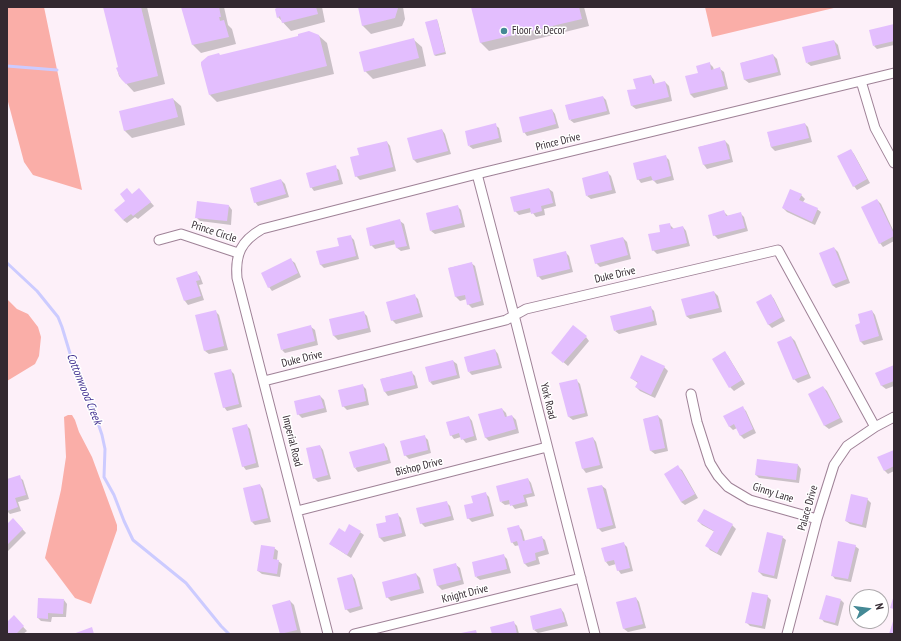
<!DOCTYPE html>
<html>
<head>
<meta charset="utf-8">
<style>
	body { margin:0 }
	#map { position:relative; width:901px; height:641px; overflow:hidden; background:#fdf0f9; font-family:"PT Sans Narrow",sans-serif }
	canvas { display:block }
	.frame { position:absolute; inset:0; border:8px solid #332830; pointer-events:none }
	.north { position:absolute; left:849px; top:589px; width:40px; height:40px; box-sizing:border-box; background:#fff; border:1px solid #ada9ac; border-radius:50%; rotate:76deg; font-size:11px; font-weight:700; line-height:16px; text-align:center; color:#332830 }
	.north::after { content:''; display:block; margin:auto; width:14px; height:18px; background:#448995; clip-path:polygon(50% 0,100% 100%,50% 72%,0 100%) }
</style>
</head>
<body>
<div id="map">
<canvas width="901" height="641"></canvas>
<div class="frame"></div>
<div class="north">N</div>
</div>
<script>
const ctx = document.querySelector('canvas').getContext('2d');
ctx.lineJoin = 'round';
function paint(path, color) { ctx.fillStyle = color; ctx.fill(path, 'evenodd'); }
function strokePath(path, color, width, dash) { ctx.strokeStyle = color; ctx.lineWidth = width; ctx.lineCap = dash ? 'butt' : 'round'; ctx.setLineDash(dash || []); ctx.stroke(path); }
function write(font, color, halo, rows, align = 'center') {
  ctx.font = font + ' "PT Sans Narrow",sans-serif'; ctx.lineWidth = 3; ctx.setLineDash([]); ctx.textBaseline = 'middle'; ctx.strokeStyle = halo; ctx.fillStyle = color; for (const [text, x, y, turn = 0] of rows) {
    ctx.save(); ctx.translate(x, y); ctx.rotate((+turn || 0) * Math.PI / 180); ctx.textAlign = isNaN(turn) ? turn : align; if (halo) ctx.strokeText(text, 0, 0); ctx.fillText(text, 0, 0); ctx.restore();
  }
}
paint(new Path2D(`
	M7,7H44L82,190L33,175L24,162L7,98Z
	M705,7H838L712,37Z
	M7,299L17,309L28,314L38,327L41,337L39,356L35,364L7,381Z
	M68,415H72L75,420L79,432L92,457L117,525V530L91,604L75,598L45,558L61,490L66,457L64,417Z`), '#faaea8');
paint(new Path2D(`
	M104,7H147L165,84L134,92L119,76L117,68H119Z
	M182,7H224L228,25L232,29L236,44L201,53L193,45Z
	M282,7H322L325,22L291,31L278,17Z
	M359,7H403L405,19L402,26L371,34L363,26Z
	M472,7H584L589,26L489,51L481,43Z
	M437,20L438,22L446,54L436,56L434,55Z
	M894,25V45L877,49L874,46Z
	M318,35L327,43L334,74L217,102L210,95L220,56Z
	M414,40L422,47L426,66L373,79L365,71Z
	M834,41L838,45L841,59L811,66L807,63Z
	M773,55L777,59L781,75L749,83L745,80L741,63Z
	M709,63L713,67L714,70L720,69L724,72L728,89L694,98L690,94L699,73Z
	M651,76L654,80L655,85L665,82L669,86L672,101L636,109L632,106L637,89Z
	M603,97L606,100L610,114L574,123L570,120Z
	M173,99L181,106L185,125L132,138L124,130Z
	M552,110L555,114L559,128L527,136L524,132Z
	M805,124L808,127L812,142L775,151L771,147L768,133Z
	M495,125L499,128L502,142L473,149L469,146Z
	M442,130L445,134L451,154L417,163L413,159Z
	M725,141L729,145L733,162L707,169L704,165L699,147Z
	M387,142L390,146L396,171L360,180L356,176L360,156Z
	M851,150L854,154L870,183L857,190L854,186Z
	M665,156L669,160L674,180L657,184L653,180L641,183L638,179Z
	M335,167L339,170L343,184L314,191L311,187Z
	M608,173L611,176L616,193L591,199L587,196Z
	M281,180L285,184L289,197L258,206L255,202Z
	M139,189L154,206L138,219L135,217L127,223L123,220L132,195Z
	M549,189L553,192L556,206L544,209L545,215L536,217L532,212L519,215L515,211Z
	M801,195L805,199L803,202L817,209L821,212L815,225L787,212L783,208Z
	M877,200L881,204L894,232V241L883,247L880,243Z
	M229,206L232,210L231,225L200,221L196,217Z
	M457,206L461,210L465,227L435,234L431,231Z
	M724,212L728,216L740,213L744,217L748,231L718,239L714,235Z
	M400,221L404,224L410,249L401,251L397,248L396,244L375,249L371,245Z
	M669,224L674,229L683,227L686,231L690,246L657,254L653,250L662,232Z
	M350,236L354,240L359,259L324,268L320,264Z
	M623,238L627,242L631,259L600,267L596,263Z
	M834,248L838,252L850,283L836,288L832,285Z
	M565,252L569,256L573,272L542,280L538,276Z
	M291,260L295,263L301,277L272,291L269,287Z
	M471,263L475,266L484,305L472,308L468,304L467,299L460,301L456,297L449,268Z
	M197,273L200,276L203,284L199,285L204,300L188,305L185,301L178,278Z
	M714,292L718,296L722,312L690,319L686,316Z
	M771,295L774,299L785,321L772,328L768,324Z
	M415,296L418,299L423,317L396,324L392,320Z
	M650,307L654,311L657,325L619,334L615,331Z
	M215,311L219,315L228,350L209,354L205,351Z
	M872,311L875,315L883,340L864,345L860,341Z
	M363,312L367,316L371,332L338,340L334,336L330,320Z
	M311,327L315,330L318,345L285,353L282,350Z
	M586,337L589,341L568,366L556,356Z
	M791,337L795,341L811,378L798,383L794,379Z
	M495,350L498,354L502,368L472,375L469,372Z
	M724,352L728,356L745,384L734,391L730,387Z
	M453,361L457,364L460,378L433,385L430,382Z
	M894,366V386L886,389L882,386L877,374Z
	M664,367L668,371L655,398L640,391L636,387L638,383L631,378Z
	M230,370L234,374L242,407L227,411L224,407Z
	M411,372L415,376L418,388L388,396L385,392L381,379Z
	M576,380L580,384L588,416L573,420L569,417Z
	M362,385L366,389L369,405L347,410L343,406Z
	M823,387L827,391L843,422L829,429L825,426L809,395Z
	M320,396L324,400L327,412L302,418L298,414Z
	M743,408L746,411L756,433L744,439L740,435L737,428L733,430L729,426Z
	M502,409L506,413L507,417L512,416L516,420L519,433L489,441L485,437Z
	M658,416L662,420L668,451L655,454L651,451L644,419Z
	M469,417L472,421L477,440L466,443L461,437L454,439L451,435Z
	M246,425L250,429L259,467L246,470L243,466Z
	M424,436L428,440L431,453L409,459L405,455Z
	M593,438L596,442L603,468L586,473L583,469Z
	M384,444L387,448L391,463L358,472L355,468Z
	M320,446L323,450L331,479L318,482L314,478Z
	M894,451V471L888,474L884,470Z
	M798,465L801,469L799,483L759,478L756,475Z
	M678,467L682,470L698,498L685,505L681,502Z
	M19,477L23,480L29,499L18,502L21,511L10,514L7,511V480Z
	M528,479L531,483L535,496L526,498L528,506L515,509L511,504L505,505L501,502Z
	M260,485L263,489L271,522L255,525L252,522Z
	M602,486L606,489L616,528L602,532L598,528Z
	M485,493L489,497L494,516L472,522L468,518L474,504Z
	M867,499L871,503L866,528L850,524L846,521Z
	M446,502L450,506L454,520L425,527L421,523Z
	M705,510L732,525L736,529L721,556L710,550L707,546L715,532L702,525L698,521Z
	M397,514L401,518L406,536L384,542L380,538L377,525L387,523Z
	M13,519L26,533L7,552V525Z
	M350,525L364,535L351,558L330,544L345,533Z
	M518,526L522,530L525,541L541,537L545,540L549,554L538,557L540,564L528,567L524,563L520,545L515,546L512,542Z
	M782,537L786,540L777,579L763,576L759,572Z
	M623,543L627,547L633,571L621,574L618,570L616,564L609,566L606,562Z
	M855,546L859,549L851,582L835,579L832,575Z
	M274,548L278,551L277,560L282,564L280,577L262,574L258,571Z
	M503,555L507,559L511,573L480,580L476,577Z
	M456,565L460,568L464,584L442,590L438,586L434,570Z
	M416,574L420,578L424,593L391,601L387,597Z
	M352,575L355,579L363,609L350,613L346,609Z
	M767,596L771,600L765,629L750,626L746,622Z
	M636,598L639,602L646,628L628,632L624,629Z
	M64,600L67,604L66,617H52L51,622L41,621L38,618Z
	M841,600L844,603L838,626L824,622L821,618Z
	M290,601L294,605L301,633L281,634Z
	M561,609L564,613L568,626L538,633L534,630Z
	M14,617L27,631L23,634H7V623Z
	M513,622L517,626L519,634H493Z`), '#0003');
strokePath(new Path2D(`
	M7,66L57,70
	M7,263L37,291L58,317L62,327L75,370L94,411L102,435L105,449L104,477L114,495L124,521L133,540L186,583L221,626L229,634`), '#cccbff', 3);
paint(new Path2D(`
	M103,7H141L158,76L126,84L121,79L116,68L118,67Z
	M181,7H219L221,17H219L220,21L224,20L229,37L192,45Z
	M278,7H316L318,14L282,23L280,16L277,18L275,9Z
	M358,7H398V8L395,18L362,26Z
	M471,7H579L582,19L480,43Z
	M437,19L445,52L434,55L425,22Z
	M894,24V41L873,46L869,30Z
	M309,31L319,35L327,66L209,95L201,65V62L208,56L219,53L220,55L298,36V34Z
	M414,38L419,58L364,72L359,52Z
	M834,40L838,55L806,63L802,47Z
	M773,54L778,72L744,80L740,63Z
	M710,62L711,70L720,67L725,86L690,94L685,76L698,73L696,66Z
	M651,75L653,84L665,81L669,97L631,106L627,90L636,89L633,79Z
	M603,96L607,111L569,120L565,105Z
	M173,98L178,117L124,131L119,111Z
	M552,109L556,124L523,133L519,117Z
	M496,123L499,138L468,146L465,131Z
	M805,123L809,138L771,147L767,132Z
	M442,129L448,151L413,160L407,138Z
	M725,140L730,159L703,165L698,147Z
	M387,141L393,167L355,177L350,157L359,155L357,148Z
	M851,149L867,179L853,187L837,156Z
	M666,155L671,176L653,181L651,176L637,180L633,163Z
	M336,165L339,180L310,188L306,173Z
	M608,171L612,190L586,196L582,178Z
	M281,179L286,194L254,203L250,188Z
	M127,188L132,194L139,188L151,202L133,216L131,214L123,220L114,210L125,201L120,194Z
	M549,188L553,203L541,206L542,211L531,214L530,208L514,212L510,197Z
	M790,189L802,194L799,200L818,208L812,222L782,208Z
	M877,199L894,234V236L879,244L861,207Z
	M197,201L229,205L227,221L195,218Z
	M458,205L462,223L430,231L426,213Z
	M724,210L726,216L741,212L745,228L713,236L708,215Z
	M400,219L407,246L396,248L394,240L370,246L366,228Z
	M670,223L671,229L683,226L687,243L652,251L648,234L660,232L659,225Z
	M351,235L356,256L320,265L316,251L339,246L337,238Z
	M623,237L628,255L595,264L590,245Z
	M834,247L847,279L832,285L819,253Z
	M566,251L570,269L537,277L533,259Z
	M291,258L298,273L268,288L261,273Z
	M472,262L481,301L467,305L465,295L455,297L448,268Z
	M197,271L200,280L196,281L201,296L184,301L176,278Z
	M714,291L719,308L686,316L681,299Z
	M415,294L420,313L391,321L386,302Z
	M771,294L782,317L768,325L756,302Z
	M651,306L654,321L614,331L610,316Z
	M216,310L224,346L204,351L195,315Z
	M872,310L879,336L860,342L855,325L860,323L858,314Z
	M364,311L368,328L333,336L329,319Z
	M311,325L315,341L281,350L277,334Z
	M573,325L587,336L563,363L551,353Z
	M791,336L808,374L793,380L777,342Z
	M495,349L499,365L468,372L464,357Z
	M725,351L742,380L729,388L712,359Z
	M641,355L665,366L651,395L635,387L638,382L630,378Z
	M453,360L457,375L429,382L425,367Z
	M894,365V381L881,386L875,373Z
	M231,369L239,404L223,408L214,373Z
	M412,371L415,385L384,392L380,379Z
	M577,379L585,413L568,417L559,383Z
	M363,384L366,401L342,407L338,390Z
	M823,386L840,418L824,426L808,394Z
	M320,395L324,408L297,415L294,401Z
	M743,406L753,429L740,436L734,424L729,427L723,416Z
	M502,408L505,417L512,415L516,429L485,438L478,414Z
	M658,415L665,448L650,451L643,419Z
	M469,416L474,436L461,440L459,433L450,436L446,422Z
	M247,424L256,463L242,467L232,428Z
	M425,435L428,450L404,456L400,441Z
	M593,437L600,465L582,469L575,442Z
	M384,443L388,460L354,468L349,452Z
	M320,445L328,475L313,479L306,448Z
	M894,450V466L884,471L877,457Z
	M757,459L798,464L796,480L755,475Z
	M678,465L695,494L681,502L664,474Z
	M20,475L26,495L15,498L18,507L7,511V479Z
	M528,478L532,493L523,495L525,502L510,506L509,500L500,502L496,486Z
	M260,484L268,518L251,522L243,488Z
	M602,485L613,525L597,529L587,488Z
	M486,492L491,513L467,519L464,505L473,503L471,496Z
	M851,494L868,498L862,525L845,521Z
	M447,501L451,516L420,524L416,508Z
	M704,509L733,524L717,553L705,546L714,531L697,521Z
	M398,513L402,533L379,538L376,524L386,522L385,516Z
	M13,518L23,529L7,545V524Z
	M349,524L361,531L347,555L329,544L339,528L345,532Z
	M519,525L523,541L542,536L545,550L535,553L536,560L524,564L517,541L511,543L507,528Z
	M767,532L783,536L774,576L758,572Z
	M838,541L856,545L848,579L831,576Z
	M624,542L630,568L617,571L614,560L605,562L601,548Z
	M261,545L275,547L273,559L279,560L277,574L257,571Z
	M504,554L507,569L475,577L472,562Z
	M456,563L461,580L437,586L433,569Z
	M416,573L420,589L386,598L382,582Z
	M352,574L360,606L345,610L337,578Z
	M752,592L768,595L762,626L745,623Z
	M826,595L841,599L835,623L819,619Z
	M894,595V609L890,608Z
	M636,597L643,624L623,629L616,602Z
	M38,598L64,599L63,614L48,613V619L37,618Z
	M290,600L297,630L280,634L272,605Z
	M561,608L565,622L533,630L530,616Z
	M14,615L24,626L16,634H7V622Z
	M894,618V634H889Z
	M514,621L517,634H492L490,627Z
	M92,627L94,634H73Z
	M476,630L477,634H461V633Z`), '#e3befe');
const street = new Path2D(`
	M861,81L875,128L894,163
	M477,174L514,315L595,634
	M159,240L181,234L238,253
	M264,381L506,320L526,309L778,250L875,427
	M691,394L697,422L710,463L718,476L728,487L750,500L817,519
	M297,511L547,447
	M328,634L237,278C235,254 241,241 262,229L477,174L894,73
	M354,634L581,578
	M787,634L817,519L834,465L847,446L875,427L894,417`);
strokePath(street, '#9f8297', 11);
strokePath(street, '#fff', 9);
for (const [x, y, r, color] of [
	[504,31,4,"#448995"]
]) { const dot = new Path2D(); dot.arc(x, y, r, 0, 2 * Math.PI); ctx.fillStyle = color; ctx.fill(dot); strokePath(dot, '#fff', 1.5); }
write('11px', '#332830', '#fff', [
	["Floor & Decor",512,31]
], 'left');
write('11px', '#332830', '#fff', [
	["Prince Drive",558,142,-14],
	["Prince Circle",214,232,18],
	["Duke Drive",615,275,-13],
	["Duke Drive",302,359,-14],
	["York Road",548,401,76],
	["Imperial Road",292,441,76],
	["Bishop Drive",419,467,-14],
	["Ginny Lane",773,493,18],
	["Palace Drive",808,508,-74],
	["Knight Drive",465,594,-14]
]);
write('italic 12px', '#443492', '#fff', [
	["Cottonwood Creek",84,389,68]
]);
</script>
</body>
</html>
